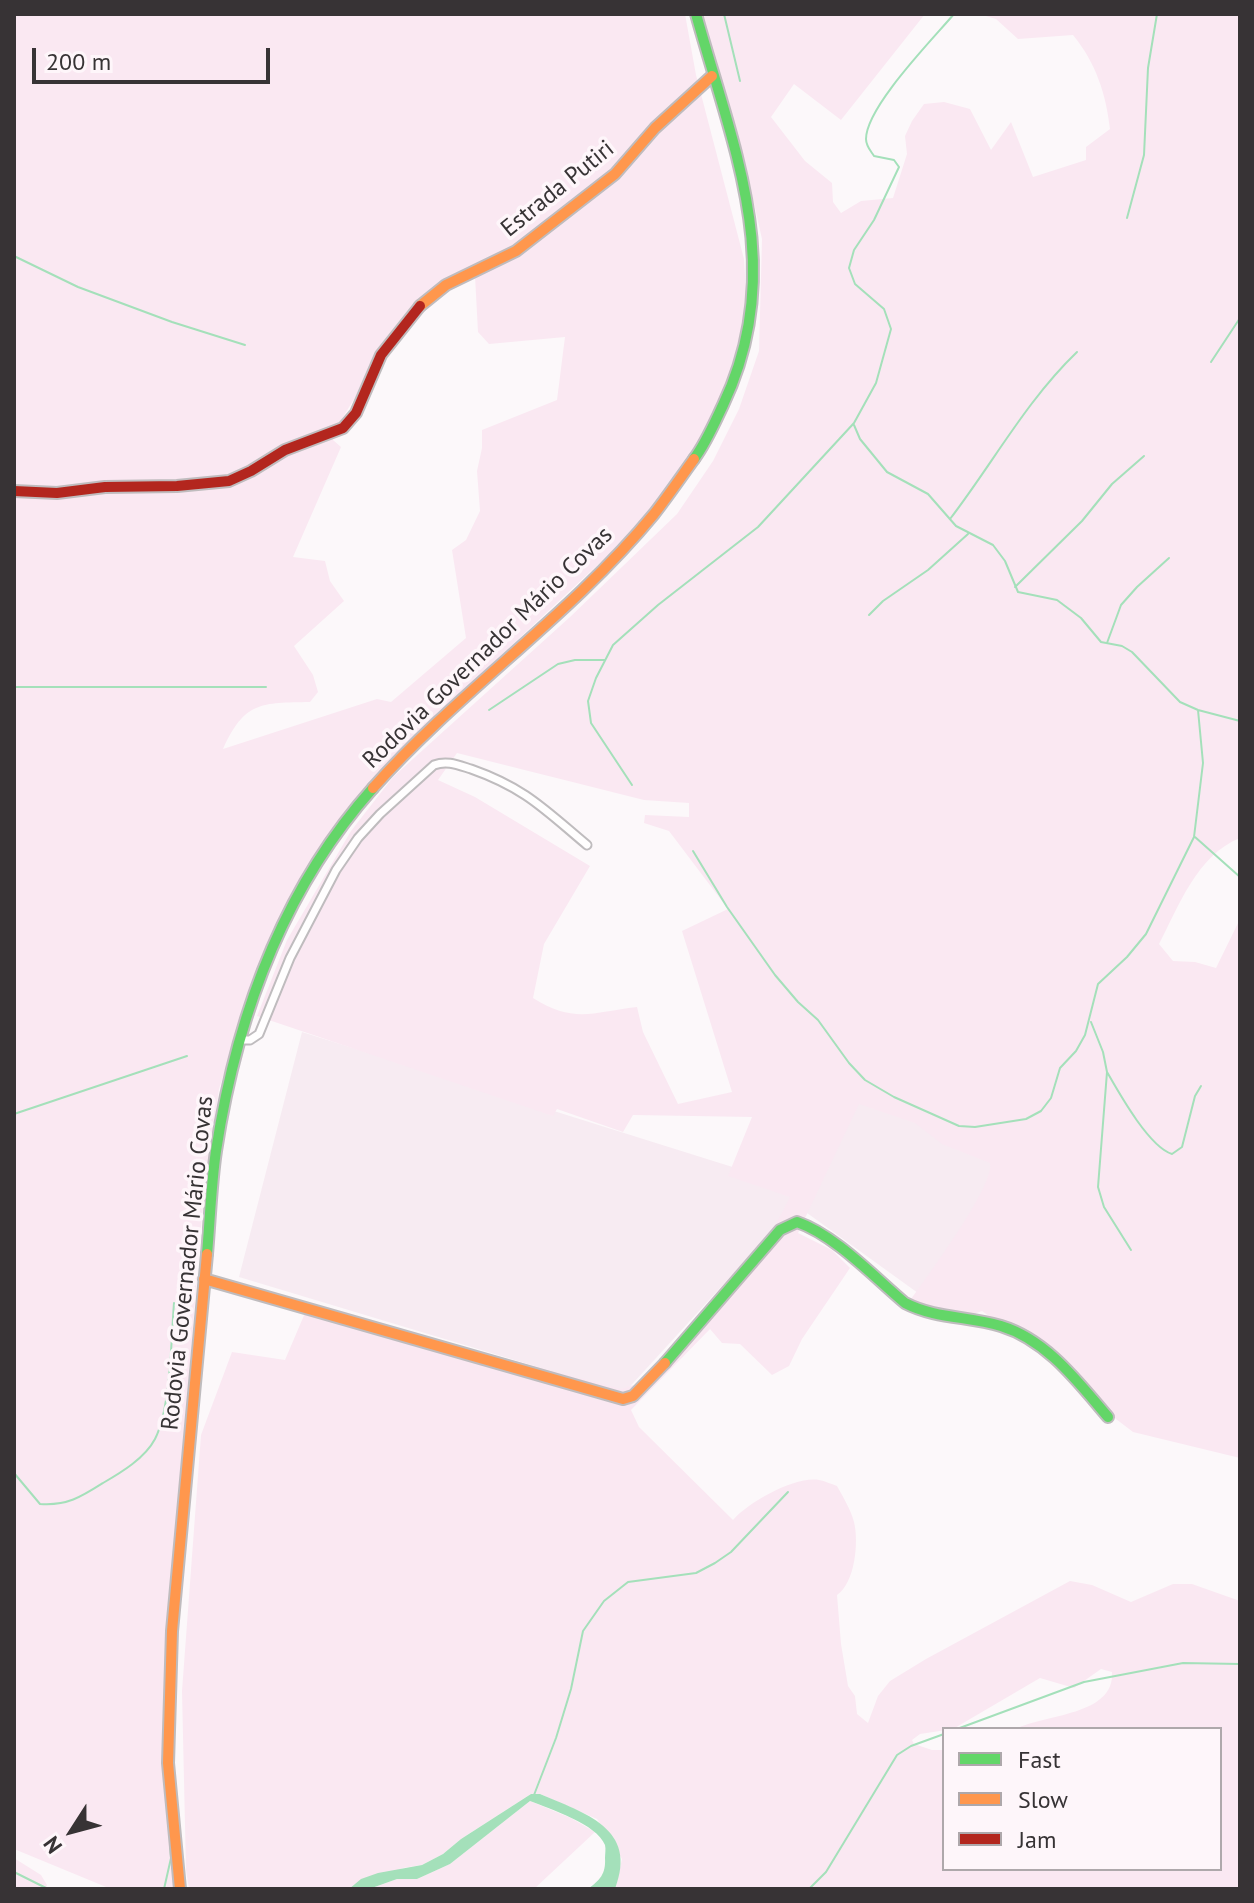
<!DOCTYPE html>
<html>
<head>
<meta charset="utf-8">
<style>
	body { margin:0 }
	#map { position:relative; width:1254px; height:1903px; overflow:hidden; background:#fcf8fa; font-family:"PT Sans",sans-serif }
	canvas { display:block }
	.frame { position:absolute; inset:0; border:16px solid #373335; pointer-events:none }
	.legend { position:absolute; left:942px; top:1727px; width:280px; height:144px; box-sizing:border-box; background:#fef6fa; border:2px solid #aea8ab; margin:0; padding:10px 14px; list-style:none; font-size:24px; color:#373335 }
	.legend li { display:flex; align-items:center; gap:16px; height:40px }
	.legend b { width:40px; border:2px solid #aea8ab }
	.north { position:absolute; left:32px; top:1791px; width:80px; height:80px; -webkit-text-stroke:6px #fef6fa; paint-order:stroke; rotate:234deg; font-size:22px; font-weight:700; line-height:32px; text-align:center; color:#373335 }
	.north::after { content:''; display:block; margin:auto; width:28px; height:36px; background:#373335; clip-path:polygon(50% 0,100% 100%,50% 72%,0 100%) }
	.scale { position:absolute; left:32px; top:48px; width:238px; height:36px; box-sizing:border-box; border:4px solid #373335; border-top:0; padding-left:10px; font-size:24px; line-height:28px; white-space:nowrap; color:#373335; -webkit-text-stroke:6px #fef6fa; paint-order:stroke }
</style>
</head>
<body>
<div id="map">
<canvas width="1254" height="1903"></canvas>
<div class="frame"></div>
<ul class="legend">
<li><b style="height:10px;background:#63d668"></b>Fast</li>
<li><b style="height:10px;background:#ff974d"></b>Slow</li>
<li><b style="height:10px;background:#b3261e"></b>Jam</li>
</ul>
<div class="north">N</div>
<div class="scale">200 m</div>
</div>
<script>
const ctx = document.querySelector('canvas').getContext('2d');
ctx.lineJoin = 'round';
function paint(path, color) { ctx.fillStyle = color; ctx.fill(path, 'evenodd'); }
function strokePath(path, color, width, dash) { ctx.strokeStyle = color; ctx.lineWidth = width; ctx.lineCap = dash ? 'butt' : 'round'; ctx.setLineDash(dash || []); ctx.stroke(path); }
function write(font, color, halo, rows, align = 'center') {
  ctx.font = font + ' "PT Sans",sans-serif'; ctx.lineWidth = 7; ctx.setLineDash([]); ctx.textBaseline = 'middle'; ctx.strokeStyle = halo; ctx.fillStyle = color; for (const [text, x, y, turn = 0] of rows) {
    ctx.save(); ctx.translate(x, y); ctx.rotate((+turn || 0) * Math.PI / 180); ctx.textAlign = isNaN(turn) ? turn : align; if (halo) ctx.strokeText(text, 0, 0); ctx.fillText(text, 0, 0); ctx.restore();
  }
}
paint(new Path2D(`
	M302,1032L809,1191L864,1087L1030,1182L947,1314L796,1205L624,1393L239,1277Z`), '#f7ebf2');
paint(new Path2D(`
	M14,14H685L696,75L744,259L746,291L740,361L717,417L667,500L402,748L343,814L267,943L219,1089L202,1216L169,1624L170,1863L174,1889H111L14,1849ZM475,276L478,332L489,344L565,337L557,400L482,430V448L477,471L480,511L466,540L452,550L466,638L391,702L377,699L223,749C245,701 261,703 310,702L318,692L313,675L294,646L344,601L330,581L325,561L293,557L341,447L333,440L335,430L405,316L423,302Z
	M703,14H925L841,120L794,84L771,117L805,161L832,183L833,202L841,213L861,201L893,198L907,154L905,136L912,121L924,104L944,102L970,109L991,150L1011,122L1033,177L1086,160V147L1110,129C1106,94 1096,63 1073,35L1018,39L996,19L979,14H1240V838C1197,855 1179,906 1159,944L1173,961L1195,962L1216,968L1240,919V1458L1133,1432L1116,1419L1023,1328L996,1321L982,1311L948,1323L907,1305C923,1282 995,1186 990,1163L942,1144L915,1123L859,1104L798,1233L832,1250L850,1268L802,1339L789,1366L772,1375L740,1344L722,1343L710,1329L631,1410L639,1427L733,1520C749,1502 795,1476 819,1480C825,1481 831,1484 837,1486C843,1497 851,1510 854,1522C859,1542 855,1583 837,1595L841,1644L848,1686L855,1696L857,1714L868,1723L878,1696L890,1681L926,1659L1070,1581L1092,1585L1131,1602L1173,1584H1192L1240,1601V1889H615L622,1859L597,1819L540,1794H531L461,1839L443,1854L422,1865L403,1868L349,1889H189L186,1870L182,1691L201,1435L232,1352L285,1360L308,1306L621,1389L643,1382L767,1241L790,1197L728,1176L752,1117L633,1115L623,1132L557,1109L553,1116L257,1016L287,940L351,831L393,777L570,617L677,514L713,461L739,409L759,351L762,239L745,164L715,65ZM457,753L644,800L689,803V817L645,815L644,823L669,831L728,909L682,931L732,1092L678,1104L643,1032L637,1007C593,1012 574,1024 533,998L544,944L590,866L475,797L438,780ZM1101,1669L1112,1672C1115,1716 1044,1714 1016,1729H1220V1869H944V1750H932L914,1744L912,1740L920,1734L953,1729L1040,1678L1074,1688Z
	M530,1801L571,1818L595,1832L534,1889H369L397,1879H417L450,1864Z
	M14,1858L41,1875L47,1885L46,1889H14Z`), '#fae8f2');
paint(new Path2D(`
	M531,1794H540C584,1813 639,1828 615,1889H588C600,1880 606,1874 605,1858C605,1854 606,1849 605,1845C597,1824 550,1809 530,1801L450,1864L417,1879H397L369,1889H349L361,1879L378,1873L422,1865L443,1854L461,1839Z`), '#a4e0ba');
strokePath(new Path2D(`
	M724,14L740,81
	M1127,218L1144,155L1148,68L1157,14
	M14,256L78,287L172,322L245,345
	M1211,362L1240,318
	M854,425L860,439L887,472L928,494L956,526L993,545L1005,561L1018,592L1057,600L1081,618L1101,642L1122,646L1132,652L1180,702L1198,710L1240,721
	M950,519C993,463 1026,401 1077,352
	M1015,587L1082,521L1112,484L1144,456
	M869,615L883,601L928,570L968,534
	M1107,643L1121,605L1137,587L1169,558
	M14,687H266
	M489,710L558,664L575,660H605
	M632,785L591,723L588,701L596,678L613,645L658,605L758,527L854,423L876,383L891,329L884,309L855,284L849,268L854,250L874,220L899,167L894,160L874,156C870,150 866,146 866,139C866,107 932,40 954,14
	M1195,837L1240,877
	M693,851L727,907L775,975L798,1002L818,1020L849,1063L865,1080L894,1097L959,1126L975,1127L1026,1119L1041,1111L1051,1098L1060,1068L1076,1051L1085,1035L1098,984L1127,957L1146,934L1194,837L1203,763L1198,710
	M1091,1022L1103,1052L1107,1072L1098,1187L1104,1207L1131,1250
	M1107,1072C1119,1093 1149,1147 1172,1154L1182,1147L1195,1096L1201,1086
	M14,1114L187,1056
	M14,1473L40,1504C67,1506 81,1497 103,1483C122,1472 145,1458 155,1439C171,1408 171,1339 174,1303
	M957,1729L1084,1682L1183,1663L1240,1664
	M534,1795L556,1738L571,1689L583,1631L604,1601L628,1582L696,1573L715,1563L731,1552L788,1492
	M14,1872L48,1889
	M164,1889L171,1858L170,1844
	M809,1889L826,1872L897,1755L911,1746L944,1734`), '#a4e0ba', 2);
const street = new Path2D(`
	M240,1040H250L259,1034L290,958L336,870L358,838L380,814L434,765C447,760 458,765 471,769C525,788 544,809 587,845`);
const fast = new Path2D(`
	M694,459C706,443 714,424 723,405C788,269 733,148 696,14
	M207,1254C210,1220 211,1185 216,1151C236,1019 283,889 373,788
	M665,1363L780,1230L797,1222C835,1235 874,1277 905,1303C936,1319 968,1316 1001,1326C1047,1340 1078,1382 1108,1417`);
const slow = new Path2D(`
	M420,306L446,285L516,251L615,174L655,128L712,76
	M373,788C460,690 571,615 654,514C668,496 681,477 694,459
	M204,1279L623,1399L633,1396L665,1363
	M180,1889L168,1763L172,1631L207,1254`);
const jam = new Path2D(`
	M14,491L57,493L105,487L177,486L229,481L251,471L285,450L343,428L356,413L381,355L420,306`);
strokePath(street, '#bfbcbe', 11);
strokePath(fast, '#bfbcbe', 14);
strokePath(slow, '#bfbcbe', 14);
strokePath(jam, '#bfbcbe', 14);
strokePath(street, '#fffefe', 7);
strokePath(fast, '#63d668', 10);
strokePath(slow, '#ff974d', 10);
strokePath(jam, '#b3261e', 10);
write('24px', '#373335', '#fef6fa', [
	["Estrada Putiri",558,189,-39],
	["Rodovia Governador Mário Covas",488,648,-44],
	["Rodovia Governador Mário Covas",188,1263,-84]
]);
</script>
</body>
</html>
